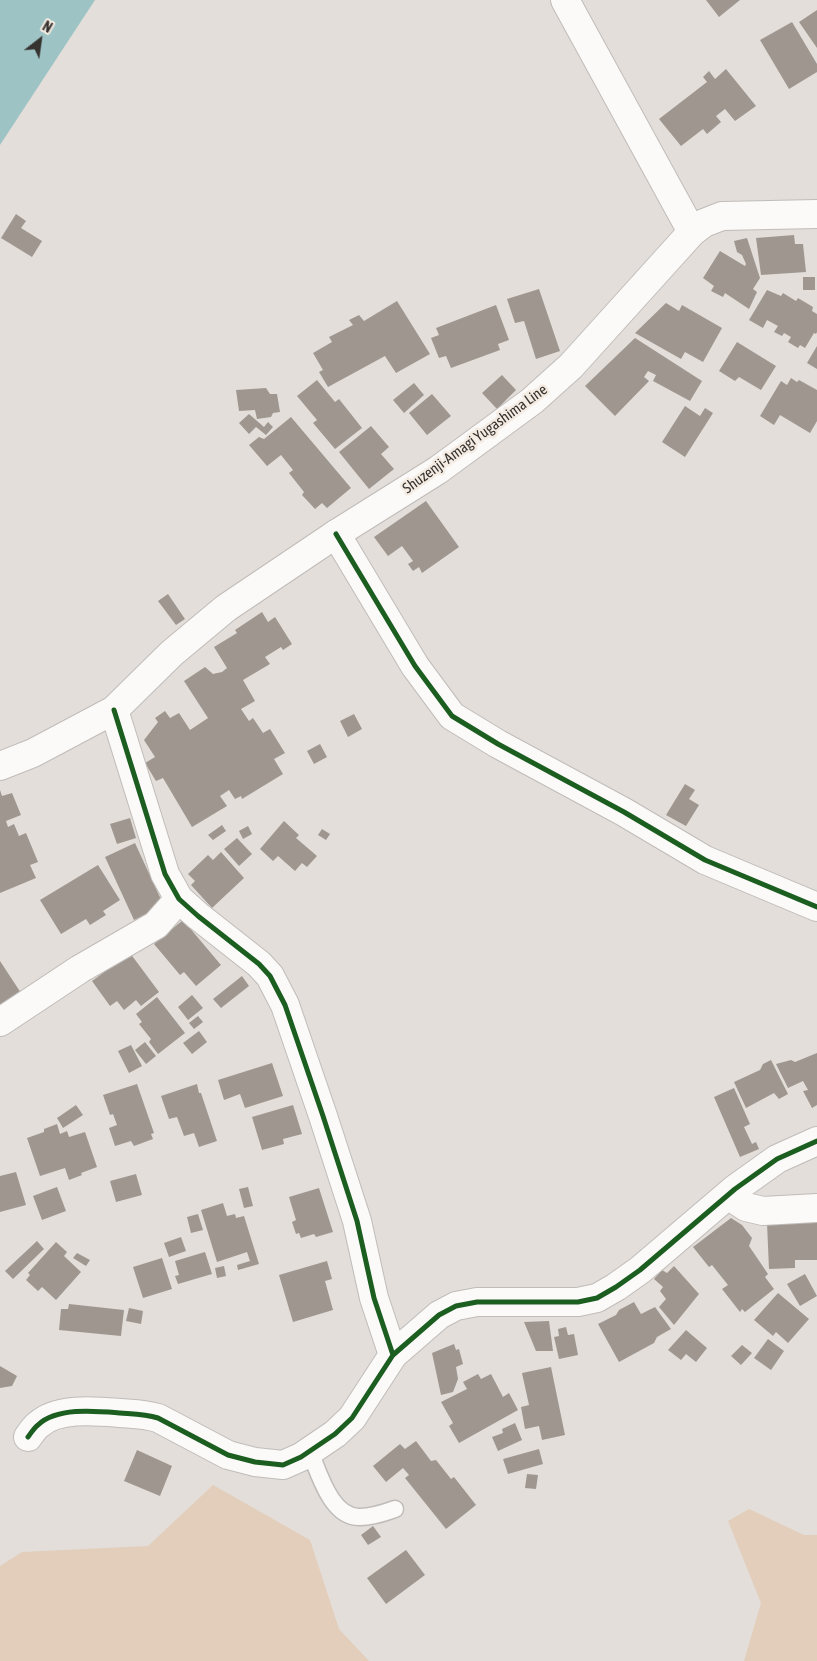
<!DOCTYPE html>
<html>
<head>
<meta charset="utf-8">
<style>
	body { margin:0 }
	#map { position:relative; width:817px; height:1661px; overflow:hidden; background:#e3ded9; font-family:"Asap Condensed",sans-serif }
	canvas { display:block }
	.north { position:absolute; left:15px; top:15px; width:50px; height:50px; -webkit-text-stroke:4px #f4ebe2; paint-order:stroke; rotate:30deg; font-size:14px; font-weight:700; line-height:20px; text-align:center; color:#35322f }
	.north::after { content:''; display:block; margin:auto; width:18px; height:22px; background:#35322f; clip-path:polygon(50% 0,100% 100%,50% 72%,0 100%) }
</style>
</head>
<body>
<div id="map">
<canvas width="817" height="1661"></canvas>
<div class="north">N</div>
</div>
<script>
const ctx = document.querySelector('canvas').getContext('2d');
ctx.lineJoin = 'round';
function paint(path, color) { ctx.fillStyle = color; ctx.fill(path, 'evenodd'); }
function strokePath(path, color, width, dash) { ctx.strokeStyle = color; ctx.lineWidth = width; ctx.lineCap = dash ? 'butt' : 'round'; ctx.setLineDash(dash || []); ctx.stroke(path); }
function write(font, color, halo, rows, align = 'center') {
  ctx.font = font + ' "Asap Condensed",sans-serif'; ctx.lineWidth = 5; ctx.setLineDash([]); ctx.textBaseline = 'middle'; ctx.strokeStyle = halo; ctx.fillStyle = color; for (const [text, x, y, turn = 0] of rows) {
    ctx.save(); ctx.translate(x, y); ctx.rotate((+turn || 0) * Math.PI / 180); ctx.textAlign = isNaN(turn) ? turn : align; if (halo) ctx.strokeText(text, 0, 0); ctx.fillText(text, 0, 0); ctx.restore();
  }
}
paint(new Path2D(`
	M213,1485L310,1540L339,1629L369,1661H0V1566L22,1552L148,1546Z
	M749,1509L804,1535H817V1661H744L761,1603L728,1521Z`), '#e2cebb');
paint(new Path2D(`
	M0,0H95L0,145Z`), '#9ec3c5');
paint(new Path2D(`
	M706,0H740L719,17Z
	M817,10V48L799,22Z
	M792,22L817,64V72L789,89L760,40Z
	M726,69L756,106L735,121L725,109L716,116L721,122L707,134L703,129L681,146L659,119L707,82L703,77L709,71L715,79Z
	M16,214L26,221L21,228L42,241L32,257L1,238Z
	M794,235L795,244H803L806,272L761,275L756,238Z
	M747,238L760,278L753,289L757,292L749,309L725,293L723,297L711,291L714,286L703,278L720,251L745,266L746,264L742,255L737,252L734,241Z
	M803,277H815V290H803Z
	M539,289L560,351L536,359L524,321L515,323L507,299Z
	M767,290L781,296L783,293L796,301L798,298L813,307L812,311L817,314V332L816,334L814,333L805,348L800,345L798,348L788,342L791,337L784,333L782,336L774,332L778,326L767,320L763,328L749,320Z
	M397,301L430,354L396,373L385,356L328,387L319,372L323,370L313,353L332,342L329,337L353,325L349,320L359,315L364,321Z
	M666,303L679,311L682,305L722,328L703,362L685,352L681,359L635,333Z
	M496,305L509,340L498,344L500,350L451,368L446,356L439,358L431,338L439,335L436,328Z
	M635,338L702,381L690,401L653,381L656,375L648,371L644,377L649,381L615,416L585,386Z
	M737,342L776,366L761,390L739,377L735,381L719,371Z
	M817,346V369L807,363Z
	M502,375L516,390L497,409L482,393Z
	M791,378L797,382L799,380L817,390V421L810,433L780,415L774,425L760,416L781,381L787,385Z
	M317,380L335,402L339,399L362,428L335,449L313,423L317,420L297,396Z
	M414,383L424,395L404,413L393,400Z
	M266,388L270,394H277L280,412L273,413L271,417L257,419L255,410L239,411L236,390Z
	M432,394L451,416L427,435L409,413Z
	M685,406L700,416L705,408L713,413L685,457L662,442Z
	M249,414L264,427L268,422L273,427L266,435L256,427L249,434L239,423Z
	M291,417L351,488L327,508L322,503L315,509L302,495L304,492L289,473L293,470L281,455L267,466L249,445L259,437L264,439Z
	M371,426L389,447L381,454L394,469L369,489L339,452Z
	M426,501L459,547L422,573L419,567L413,571L408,564L413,561L402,546L388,556L374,537Z
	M168,594L185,619L176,625L158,601Z
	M262,612L268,622L275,617L292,644L283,650L281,647L265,657L270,664L243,680L255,701L241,709L249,721L253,718L263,733L270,729L285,753L274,759L283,774L242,799L241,796L235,799L229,790L220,796L227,806L192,827L163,778L156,781L145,763L155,757L144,740L158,722L155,718L165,711L170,718L179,713L190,730L208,718L184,681L205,667L213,674L222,672L227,668L214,647L237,633L235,630Z
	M354,714L362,729L348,737L340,721Z
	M320,744L327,757L314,764L307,751Z
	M685,784L695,790L689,799L699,805L686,826L666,815Z
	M0,790L2,796L12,793L21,815L6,821L8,827L14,824L19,836L26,833L38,862L30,865L36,878L0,893Z
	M130,818L136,838L117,844L110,824Z
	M284,821L299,835L296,838L317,856L307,867L302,863L295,871L278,856L273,861L260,849Z
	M222,825L226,831L213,840L208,835Z
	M248,826L252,834L243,839L239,831Z
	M322,829L330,834L326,840L318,835Z
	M237,838L252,854L239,866L224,849Z
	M135,843L164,906L134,920L105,857Z
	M221,852L244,878L212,908L191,885L195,881L188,874L208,855L213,860Z
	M98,865L120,900L103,911L106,915L90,925L86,919L61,934L40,900Z
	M183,920L221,965L196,986L184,972L180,975L154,944Z
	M130,953L159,992L141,1006L136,1000L124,1010L117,1001L110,1006L92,981Z
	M0,961L21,993L0,1007Z
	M242,976L249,986L221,1008L213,999Z
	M192,995L203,1008L188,1020L178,1007Z
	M157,997L185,1033L158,1054L149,1042L151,1039L139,1024L142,1022L136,1014Z
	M198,1016L203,1022L194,1029L189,1023Z
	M199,1031L207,1042L192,1054L183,1043Z
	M145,1042L156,1056L146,1064L135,1050Z
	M131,1045L142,1066L129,1073L118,1051Z
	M817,1053V1105L812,1108L803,1091L808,1090L803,1081L788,1088L776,1064L791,1060L795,1062Z
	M771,1060L788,1094L779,1099L774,1093L746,1108L734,1082L760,1070L763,1064Z
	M272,1063L283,1096L245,1108L240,1094L224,1100L218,1080Z
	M137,1084L154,1133L151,1134L153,1139L134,1146L131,1141L115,1146L109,1128L117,1125L113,1114L110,1115L103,1095Z
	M197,1084L199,1093H201L217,1141L199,1147L194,1133L184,1136L177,1117L169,1119L161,1096Z
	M734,1088L750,1124L744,1127L752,1144L756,1142L759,1149L740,1157L714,1097Z
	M76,1105L83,1115L63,1128L57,1118Z
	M293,1105L302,1134L283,1139L284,1144L262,1150L252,1117Z
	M57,1124L60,1134L67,1131L69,1137L85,1132L97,1167L81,1173L82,1175L69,1180L65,1168L40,1176L27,1138L44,1132V1129Z
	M16,1172L26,1205L0,1212V1176Z
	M136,1174L142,1195L116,1202L110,1181Z
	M57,1187L66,1211L42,1220L33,1196Z
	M248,1187L253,1206L244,1208L239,1189Z
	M319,1188L333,1232L316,1237L314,1234L301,1238L299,1233L296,1234L292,1222L296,1220L289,1197Z
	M223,1203L227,1216L235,1214L236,1218L244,1216L259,1264L238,1270L237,1265L250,1261L247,1252L217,1262L201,1210Z
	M198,1214L203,1230L191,1233L187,1217Z
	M731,1218L742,1225L752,1238L749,1246L768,1274L765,1277L774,1289L745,1312L742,1309L740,1312L722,1289L728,1285L712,1265L709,1267L693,1247Z
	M817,1221V1260H795V1268L769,1269L767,1223Z
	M181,1237L186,1251L169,1257L164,1243Z
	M37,1241L44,1249L13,1279L5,1271Z
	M56,1242L67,1252L64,1256L81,1272L56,1300L42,1287L38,1291L26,1280L30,1275L28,1273Z
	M205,1252L212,1274L178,1284L175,1276L179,1275L175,1261Z
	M77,1253L90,1260L86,1266L73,1258Z
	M162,1258L172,1289L143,1298L133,1267Z
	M327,1261L332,1279L325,1281L333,1310L293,1322L279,1275Z
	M224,1266L226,1276L217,1278L215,1268Z
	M674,1266L699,1294L674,1325L659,1307L666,1299L660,1291L663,1287L654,1279L662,1270L667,1273Z
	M805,1274L817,1296L800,1306L787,1284Z
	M778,1293L809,1319L788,1343L776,1332L773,1336L754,1320Z
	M634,1302L641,1314L655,1307L671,1329L657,1337L654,1343L619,1362L598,1324L616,1315L619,1310Z
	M69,1304L124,1310L121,1336L59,1330L61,1309H68Z
	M129,1308L143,1311L141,1324L126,1321Z
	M549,1321L553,1351H536L524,1322Z
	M566,1327L568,1335L574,1334L578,1355L559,1359L554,1337L559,1336L558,1329Z
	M686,1330L707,1348L696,1362L686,1354L681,1360L668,1350Z
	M768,1339L784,1351L771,1370L754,1358Z
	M454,1344L456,1350L459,1349L463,1364L456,1367L458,1379L453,1392L441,1395L432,1353Z
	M742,1345L752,1353L741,1365L731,1356Z
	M0,1366L17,1376L12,1386L0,1388Z
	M551,1367L565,1435L542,1440L539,1426L525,1429L521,1407L529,1405L522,1373Z
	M478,1374L481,1379L491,1374L503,1397L509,1393L518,1410L459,1443L449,1426L453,1423L441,1402L467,1389L463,1382Z
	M515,1423L522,1440L498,1451L492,1437L503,1433L502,1429Z
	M416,1441L431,1461L436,1460L451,1479L454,1477L476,1505L446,1529L405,1478L409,1475L403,1468L386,1482L373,1466L400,1444L405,1449Z
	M539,1449L543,1464L508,1474L503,1459Z
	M137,1450L172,1466L160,1496L124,1481Z
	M527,1474L538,1475L536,1489L525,1488Z
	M373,1526L381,1537L368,1545L361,1535Z
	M406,1550L425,1575L386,1604L367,1578Z`), '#9e968f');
const lane = new Path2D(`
	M310,1452C319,1473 331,1518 360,1517C372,1517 384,1513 395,1509`);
const street = new Path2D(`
	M565,0L692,232
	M336,534L415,666L452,716L498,744L624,812L705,860L817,907
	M114,710L165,874L179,899L198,916L259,964L270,976L285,1005L323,1116L357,1221L374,1298L393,1355
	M0,1022L80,969L156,925L179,899
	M728,1195L746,1207L763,1211L817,1208
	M28,1437C31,1433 34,1428 38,1425C57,1407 96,1411 120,1413C133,1414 145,1414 158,1418L228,1455L255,1462L283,1465L301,1457L335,1434L352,1418L393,1355L439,1315L456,1306L477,1302H578L597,1298L616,1287L640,1270L735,1189L777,1159L817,1141`);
const secondary = new Path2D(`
	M0,766L33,753L114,710L172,653L226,608L336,534L438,470L532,401L571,366L692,232L704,223L722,216L817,214`);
strokePath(lane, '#c0bcb9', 19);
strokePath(street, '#c0bcb9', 30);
strokePath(secondary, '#c0bcb9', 30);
strokePath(lane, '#fbfaf9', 16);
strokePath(street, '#fbfaf9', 28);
strokePath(secondary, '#fbfaf9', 28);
strokePath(new Path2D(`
	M336,534L415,666L452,716L498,744L624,812L705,860L817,907
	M114,710L165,874L179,899L198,916L259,964L270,976L285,1005L323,1116L357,1221L374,1298L393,1355
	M28,1437C31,1433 34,1428 38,1425C57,1407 96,1411 120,1413C133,1414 145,1414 158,1418L228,1455L255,1462L283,1465L301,1457L335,1434L352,1418L393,1355L439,1315L456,1306L477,1302H578L597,1298L616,1287L640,1270L735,1189L777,1159L817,1141`), '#1b5e20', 5);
write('15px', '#35322f', '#f4ebe2', [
	["Shuzenji-Amagi Yugashima Line",475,439,-36]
]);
</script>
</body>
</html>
